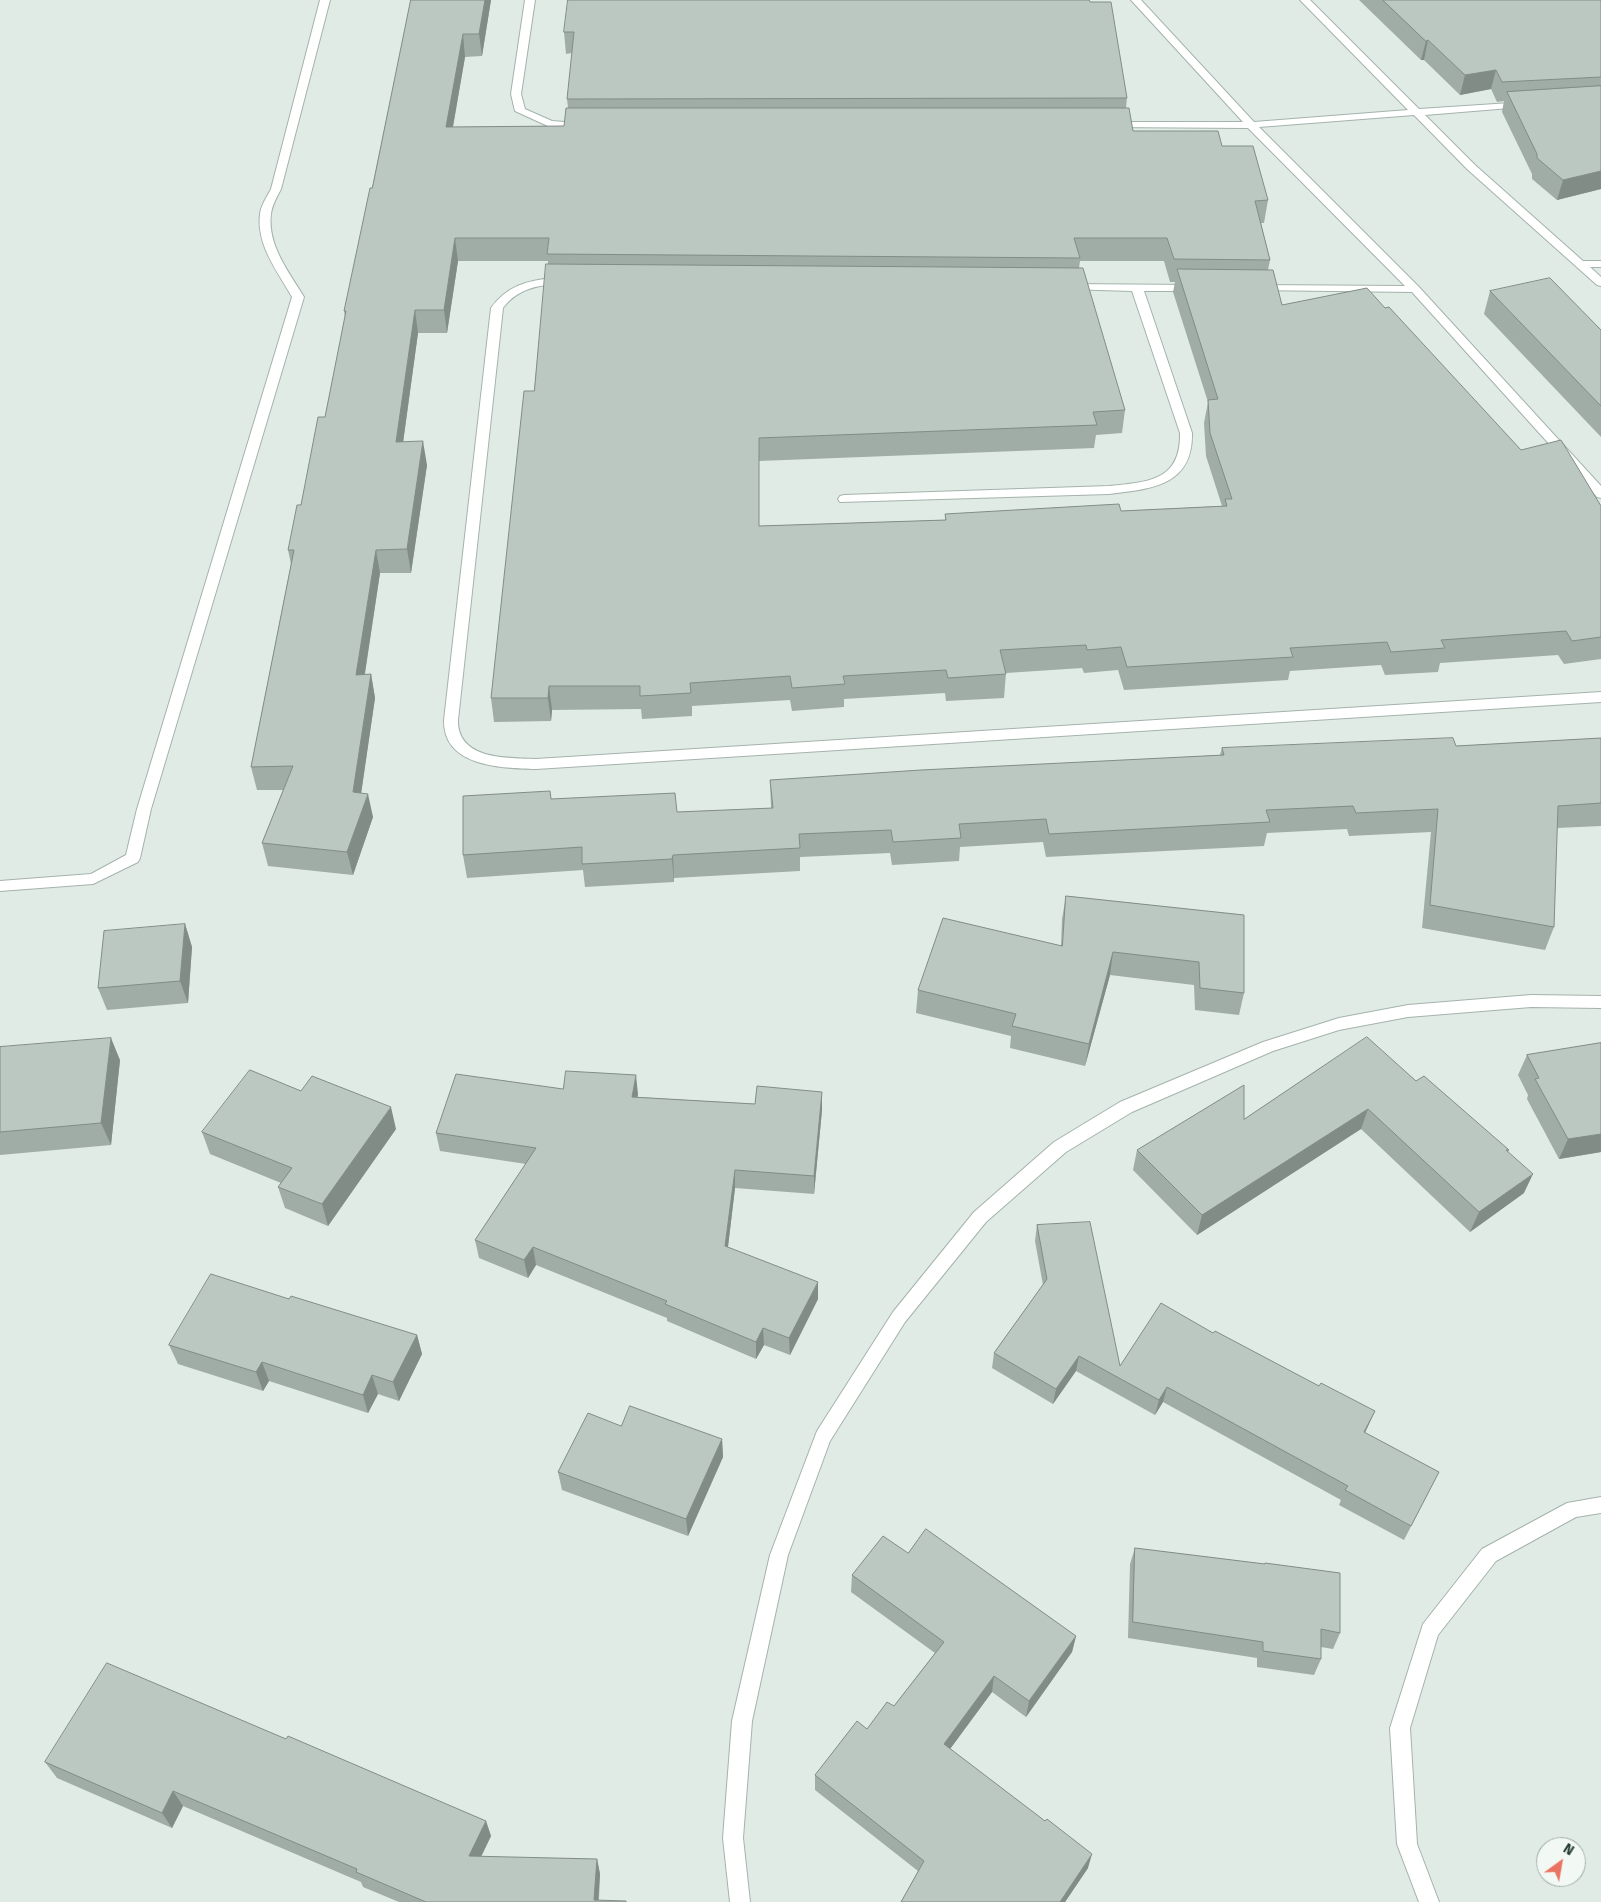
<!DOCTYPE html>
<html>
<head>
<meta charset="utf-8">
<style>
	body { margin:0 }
	#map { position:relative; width:1601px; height:1902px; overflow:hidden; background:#e1ebe6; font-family:"Fira Sans",sans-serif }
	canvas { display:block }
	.north { position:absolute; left:1536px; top:1837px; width:50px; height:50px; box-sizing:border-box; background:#f2f8f4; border:1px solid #9faca6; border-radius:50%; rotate:32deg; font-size:14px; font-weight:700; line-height:20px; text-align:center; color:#233b32 }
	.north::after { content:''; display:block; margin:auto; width:18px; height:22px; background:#ea7361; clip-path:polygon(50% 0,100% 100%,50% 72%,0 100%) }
</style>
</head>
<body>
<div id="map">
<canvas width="1601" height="1902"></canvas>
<div class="north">N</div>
</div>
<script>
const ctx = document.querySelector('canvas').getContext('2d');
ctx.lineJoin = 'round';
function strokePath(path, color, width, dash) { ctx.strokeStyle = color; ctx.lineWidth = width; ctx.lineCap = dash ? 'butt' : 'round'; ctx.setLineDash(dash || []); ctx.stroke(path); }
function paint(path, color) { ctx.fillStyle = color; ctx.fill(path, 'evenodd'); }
const lane = new Path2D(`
	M320,0H330L281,189C277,197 272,205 271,214C267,245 289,272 304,297L151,809L140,858L138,862L93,884L0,891V881L91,874L126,855L137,809L292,297C278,272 256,245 260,214C261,205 267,197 271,189Z`);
const street = new Path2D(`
	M525,0H535L521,94L525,109L552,121L589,124L590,126L589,128L550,127L515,111L511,94Z
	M1131,0H1141L1254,122L1408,110L1300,0H1310L1419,109L1526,102L1527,104L1522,107L1425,115L1475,165L1583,261H1601V267H1590L1601,277V286L1597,285L1467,169L1414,115L1259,127L1419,287L1601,486V498L1597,497L1412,292L1253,290L1251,288L1253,286L1257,285L1405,286L1248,128L1107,127L1106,125L1107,123L1111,122H1243Z
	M554,278H564L570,281C564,286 555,284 547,285C529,287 514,293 503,308L458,720C457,760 508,758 536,759L1601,692V702L536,769C502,768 443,767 444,720L491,308C507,286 528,280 554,278Z
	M1069,284L1194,285L1200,288L1194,291H1144L1192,433C1193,486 1151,489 1109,494L840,502L838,499L840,496L844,495L1109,486C1148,482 1181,481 1180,433L1132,291L1065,289L1063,287Z
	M1531,995L1601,996V1008L1531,1007L1408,1017L1339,1030L1273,1051L1132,1112L1066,1152L986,1222L905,1322L830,1441L788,1555L752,1721L743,1838L750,1902H730L723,1838L732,1721L770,1555L817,1431L893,1312L974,1212L1054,1142L1120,1102L1263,1042L1339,1018L1408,1005Z
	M1601,1497V1513L1576,1517L1496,1561L1438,1635L1410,1728L1417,1844L1439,1902H1419L1397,1844L1390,1728L1423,1624L1482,1549L1567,1503Z`);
strokePath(lane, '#a4b3ac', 2);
strokePath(street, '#a4b3ac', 2);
paint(lane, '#fff');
paint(street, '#fff');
paint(new Path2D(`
	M411,0H491L482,56L465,57L453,127L564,126L568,108L567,99L572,53L566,54L564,32L1090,2L1127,98L1126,108L1133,131L1222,146L1268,200L1264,223H1261L1270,260L1268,270L1282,305L1385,308L1521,450L1601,506V659L1564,664L1558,655L1440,663L1438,672L1385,675L1381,665L1290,671L1288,680L1124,690L1118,670L1084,673L1082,668L1006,673L1004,698L946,701L945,693L844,699V707L792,711L790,700L692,706V716L642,719L641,709L552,710L551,721L494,722L491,698L534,391L548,264V261H458L447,333H418L403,442L427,465L411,573H380L365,674H371L375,698L361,793L373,817L353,875L268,866L262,843L283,790H257L251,767L291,564L288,550L325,417L345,317L344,311L372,188ZM1080,261H1164L1170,282H1175L1173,292L1208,402L1204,423L1206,456L1222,506L1121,511L945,514V520L759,526V461L1094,448L1096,435L1122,433L1125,410L1079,268Z
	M1359,0H1601V189L1557,200L1532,179V174L1502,112L1504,101L1497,102L1491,89L1460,95L1424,60H1421Z
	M1490,291L1601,330V437L1484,314Z
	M1601,738V826L1557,828L1554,927L1545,950L1422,928L1431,832L1349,836L1347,829L1267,833L1264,846L1046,857L1043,842L960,847L959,861L892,865L890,853L800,857V871L674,878V882L585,887L583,870L467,878L463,855L550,791L551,799L677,812L771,808L770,780L1220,755L1222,748L1456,746Z
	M1066,896L1244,915V993L1239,1015L1195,1010L1194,985L1110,975L1085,1066L1010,1048L1011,1036L916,1013L918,990L1061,946L1062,919Z
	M185,924L192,947L188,1003L107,1010L98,988Z
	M1601,1043V1152L1559,1159L1527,1099L1528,1095L1518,1075L1527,1055Z
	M0,1047L120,1060L111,1145L0,1155Z
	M1416,1081L1509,1150L1508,1152L1524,1193L1470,1232L1361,1129L1197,1235L1133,1170L1137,1150L1244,1119Z
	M563,1089L638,1094L637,1097L755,1104L822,1092V1110L814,1194L735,1188L728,1247L818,1299L790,1355L764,1345L756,1359L667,1321V1318L536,1265L528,1278L479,1258L475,1240L526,1164L440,1151L436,1133Z
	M396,1129L328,1226L285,1208L278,1187L281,1183L210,1154L202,1132Z
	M1037,1225L1120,1366L1213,1333L1319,1386L1375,1411L1365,1433L1439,1472L1404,1540L1339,1505L1341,1500L1163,1402L1155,1415L1076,1371L1053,1404L992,1368L994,1353L1043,1285L1035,1241Z
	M289,1299L417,1335L422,1354L399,1401L378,1394L368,1413L269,1381L263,1391L178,1364L169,1345Z
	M621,1426L722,1439L723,1457L688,1536L562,1490L558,1472Z
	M1135,1548L1264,1564L1265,1563L1340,1633L1333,1649L1321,1647V1659L1314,1675L1257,1667V1658L1128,1638L1130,1564Z
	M908,1553L1076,1636L1072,1652L1026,1717L992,1692L950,1749L1088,1868L1065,1902H901L918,1871L815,1790V1775L894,1706L935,1653L851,1592L852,1575Z
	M286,1739L486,1821L491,1836L481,1857L597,1859L600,1874L599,1900L627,1902H399L363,1887L361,1882L183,1806L172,1828L57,1778L45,1762Z`), '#a0aca6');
paint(new Path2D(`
	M485,0H491L482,56L479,34Z
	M463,34L465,57L449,149L446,127Z
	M1428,40L1424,60H1421L1426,41Z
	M1496,70L1491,89L1460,95L1465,75Z
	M1601,171V189L1557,200L1563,180Z
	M455,238L458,261L447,333L444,310Z
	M415,310L418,333L400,465L396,442Z
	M423,441L427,465L411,573L407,549Z
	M376,550L380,573L361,698L356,675Z
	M371,674L375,698L358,815L353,792Z
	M549,686L552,710L551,721L548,698Z
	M368,794L373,817L353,875L347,852Z
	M673,855L674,878V882L672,859Z
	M185,924L192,947L188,1003L180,981Z
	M1113,952L1110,975L1085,1066L1089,1044Z
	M111,1038L120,1060L111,1145L101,1123Z
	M636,1075L638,1094L634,1116L632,1097Z
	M822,1092V1110L814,1194V1176Z
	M391,1107L396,1129L328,1226L322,1204Z
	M1368,1109L1361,1129L1197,1235L1202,1215Z
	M1601,1134V1152L1559,1159L1568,1139Z
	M735,1170V1188L726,1263L725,1246Z
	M1533,1174L1524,1193L1470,1232L1479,1212Z
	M533,1247L536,1265L528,1278L524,1260Z
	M818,1282V1299L790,1355L789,1338Z
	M763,1328L764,1345L756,1359V1342Z
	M417,1335L422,1354L399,1401L393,1382Z
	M1079,1356L1076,1371L1053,1404L1056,1389Z
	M262,1362L269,1381L263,1391L256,1372Z
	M372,1375L378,1394L368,1413L363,1395Z
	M1167,1387L1163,1402L1155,1415L1159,1400Z
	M1375,1411L1368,1426L1358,1447L1364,1432Z
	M722,1439L723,1457L688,1536L686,1519Z
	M1076,1636L1072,1652L1026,1717L1029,1701Z
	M994,1676L992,1692L942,1760L944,1744Z
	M173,1791L183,1806L172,1828L162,1813Z
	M486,1821L491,1836L474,1871L469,1856Z
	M1092,1854L1088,1868L1065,1902H1060Z
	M597,1859L600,1874L598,1902L594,1900Z`), '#828c87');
const building = new Path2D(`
	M411,0H485L479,34H463L446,127L564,126L566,108H1129L1133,131H1218L1222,146H1253L1268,200L1255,201L1270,260L1174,259L1167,238H1074L1080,258L547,254L549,238H455L444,310H415L396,442L423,441L407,549L376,550L356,675L371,674L353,792L368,794L347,852L262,843L293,766L251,767L294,550H288L297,505H301L318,417H325L346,311H344L370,188H372Z
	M568,0H1089L1090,2H1111L1127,98L567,99L574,32H564Z
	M1383,0H1601V77L1502,82L1496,70L1465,75L1428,40L1426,41Z
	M1601,86V171L1563,180L1537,158V154L1507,92Z
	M546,264L1083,268L1125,410L1093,412L1097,425L759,438V526L946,520L945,514L1119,504L1121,511L1227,506L1225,499H1232L1210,433L1208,400L1218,399L1177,269L1273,270L1282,305L1367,288L1385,308L1389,307L1521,450L1561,440L1601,506V637L1572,641L1566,631L1441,640L1445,648L1391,652L1387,642L1290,648L1293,657L1127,667L1121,647L1087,650L1086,645L1000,650L1006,674L948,678L946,670L843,676L845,684L792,688L790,676L690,683L691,693L640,696V686H549L548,698H491L524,391H534Z
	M1550,278L1601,330V406L1490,291Z
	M1453,738L1456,746L1601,738V803L1558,806L1554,927L1430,905L1438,809L1356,813L1353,806L1266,810L1270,822L1049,834L1046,819L959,824L961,838L893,842L891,830L799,834L800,848L673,855L672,859L582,864V847L463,855V796L550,791L551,799L675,793L677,812L773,808L770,780L921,770L1224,755L1222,748Z
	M1066,896L1244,915V993L1200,988L1199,962L1113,952L1089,1044L1012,1026L1016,1014L918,990L943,918L1062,946Z
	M185,924L180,981L98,988L104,931Z
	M1367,1037L1416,1081L1424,1076L1509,1150H1506L1533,1174L1479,1212L1368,1109L1202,1215L1137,1150L1244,1085V1119Z
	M111,1038L101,1123L0,1132V1047Z
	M1601,1043V1134L1568,1139L1535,1079L1539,1078L1527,1055Z
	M250,1070L301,1091L312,1076L391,1107L322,1204L278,1187L292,1168L202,1132Z
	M566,1071L636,1075L632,1097L755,1104L757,1086L822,1092L814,1176L735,1170L725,1246L818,1282L789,1338L763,1328L756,1342L665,1304L667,1301L533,1247L524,1260L475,1240L536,1148L436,1133L456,1074L563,1089Z
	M1090,1222L1120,1366L1161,1303L1213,1333L1215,1331L1319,1386L1321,1383L1375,1411L1364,1432L1439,1472L1411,1526L1345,1490L1348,1486L1167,1387L1159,1400L1079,1356L1056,1389L994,1353L1047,1279L1037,1225Z
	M211,1274L289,1299L291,1296L417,1335L393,1382L372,1375L363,1395L262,1362L256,1372L169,1345Z
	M630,1406L722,1439L686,1519L558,1472L588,1413L621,1426Z
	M926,1529L1076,1636L1029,1701L994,1676L944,1744L1045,1821L1047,1819L1092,1854L1060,1902H901L924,1861L815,1775L857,1721L867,1729L887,1702L894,1706L944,1642L852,1575L883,1536L908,1553Z
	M1135,1548L1265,1564V1563L1340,1573V1633L1321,1629V1659L1263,1651V1642L1133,1622Z
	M107,1663L286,1739L288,1736L486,1821L469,1856L597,1859L594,1900L626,1901V1902H426L356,1872L357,1869L173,1791L162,1813L45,1762Z`);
paint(building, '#bac8c1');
strokePath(building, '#828c87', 1);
</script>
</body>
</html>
